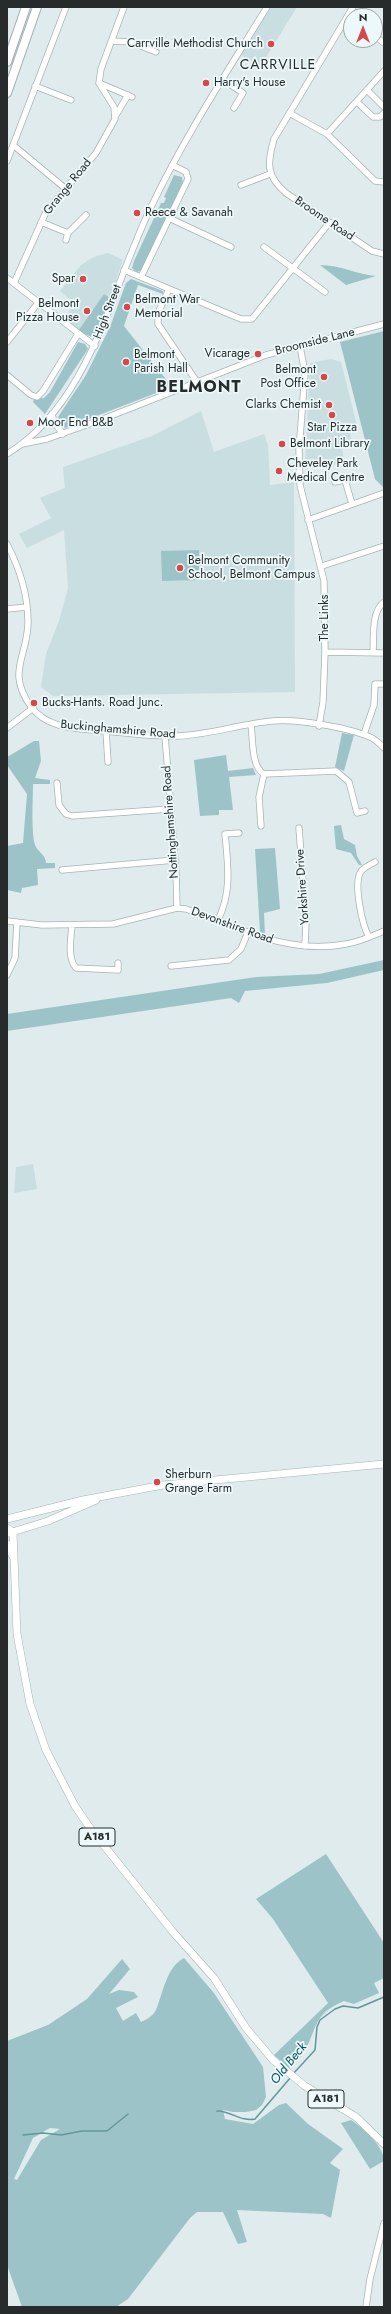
<!DOCTYPE html>
<html>
<head>
<meta charset="utf-8">
<style>
	body { margin:0 }
	#map { position:relative; width:391px; height:2314px; overflow:hidden; background:#dfebec; font-family:Jost,sans-serif }
	canvas { display:block }
	.frame { position:absolute; inset:0; border:8px solid #272b2c; pointer-events:none }
	.north { position:absolute; left:343px; top:8px; width:40px; height:40px; box-sizing:border-box; background:#ecf8f9; border:1px solid #9da6a7; border-radius:50%; rotate:0deg; font-size:11px; font-weight:700; line-height:16px; text-align:center; color:#272b2c }
	.north::after { content:''; display:block; margin:auto; width:14px; height:18px; background:#d64749; clip-path:polygon(50% 0,100% 100%,50% 72%,0 100%) }
</style>
</head>
<body>
<div id="map">
<canvas width="391" height="2314"></canvas>
<div class="frame"></div>
<div class="north">N</div>
</div>
<script>
const ctx = document.querySelector('canvas').getContext('2d');
ctx.lineJoin = 'round';
function paint(path, color) { ctx.fillStyle = color; ctx.fill(path, 'evenodd'); }
function strokePath(path, color, width, dash) { ctx.strokeStyle = color; ctx.lineWidth = width; ctx.lineCap = dash ? 'butt' : 'round'; ctx.setLineDash(dash || []); ctx.stroke(path); }
function write(font, color, halo, rows, align = 'center') {
  ctx.font = font + ' Jost,sans-serif'; ctx.lineWidth = 3.5; ctx.setLineDash([]); ctx.textBaseline = 'middle'; ctx.strokeStyle = halo; ctx.fillStyle = color; for (const [text, x, y, turn = 0] of rows) {
    ctx.save(); ctx.translate(x, y); ctx.rotate((+turn || 0) * Math.PI / 180); ctx.textAlign = isNaN(turn) ? turn : align; if (halo) ctx.strokeText(text, 0, 0); ctx.fillText(text, 0, 0); ctx.restore();
  }
}
paint(new Path2D(`
	M269,7H297L260,67L239,54Z
	M108,253L123,260L110,298L104,294L78,331L63,319L75,304L60,291L81,265L94,257Z
	M331,359L341,362L357,426L349,428L352,443L342,447L344,463L305,469L310,363Z
	M201,411L214,452L264,434L268,445L270,485L294,482L295,692L53,696L41,687L46,654L59,621L68,588L64,530L27,548L19,534L51,518L40,498L65,488L63,467L152,436Z
	M33,1164L37,1189L14,1193L16,1167Z`), '#c9dee0');
paint(new Path2D(`
	M174,175L182,177L183,183L142,270L137,272L132,268L134,261L161,203H164L166,198L164,197Z
	M320,265C341,265 355,274 376,276L346,285Z
	M131,279L163,291V294L138,285L124,326L172,387L65,428L60,424L58,417L86,375L110,327L126,283Z
	M104,294L110,298L94,338L78,331Z
	M384,331V488L375,479L340,342Z
	M78,342L85,344L88,349L45,414L33,402L34,399L44,398L50,392Z
	M199,550V580L162,581L161,551Z
	M342,733L354,735L344,771L335,767Z
	M34,741H39L41,761L35,778L50,780V784H33C33,798 31,832 35,845C38,852 46,855 46,863H55V868L37,869L38,885L22,888L21,893L7,890V846L23,843L27,794L7,765V757Z
	M226,755L228,771L253,768L256,775L229,777L233,810H219V815L200,816L194,760Z
	M341,825L344,839L355,845L357,856L362,865H359L351,853L336,849L334,826Z
	M275,848L280,909L264,913L265,934L260,932L255,849Z
	M384,960V970L327,983L245,991L239,1003L231,998L7,1031V1014L256,977L319,974Z
	M326,1854L384,1943V1978L374,1983L379,1993L354,2004L344,2001C310,2016 319,2029 302,2055C299,2060 293,2064 289,2068L274,2055L328,2003L273,1919L256,1899Z
	M184,1958L214,1993L263,2067L266,2097L262,2105L256,2110L246,2112H233L223,2110L225,2119L253,2124L279,2105L286,2103L308,2124L343,2149L330,2163L340,2170L331,2218L323,2214L237,2210L247,2242L238,2244L223,2212H197L190,2218L128,2299L116,2307H22L7,2265V2041L48,2025L87,1999L122,1959L130,1969L109,1994L119,1990L134,1992L138,1997L116,2008L123,2021L136,2013L141,2022C146,2020 154,2015 156,2010C163,1994 166,1967 184,1958ZM50,2128L60,2129L41,2140L17,2180L14,2179L33,2138Z
	M351,2120C363,2128 384,2146 384,2161L370,2169L341,2123Z`), '#9cc4c8');
strokePath(new Path2D(`
	M293,2074L315,2050L317,2027L320,2020L335,2009L343,2006L358,2008L384,1997
	M217,2111C231,2111 241,2122 255,2119L291,2077
	M23,2135L43,2133L61,2135L82,2131H107L128,2114`), '#63969b', 1.5);
const minor = new Path2D(`
	M353,7L274,139C267,163 266,176 286,193L372,251L384,254
	M375,36L384,43
	M112,41L131,42L156,52
	M222,79L243,93L234,108
	M99,83L132,97
	M35,86L71,100
	M367,90L384,107
	M357,102L373,117H380L384,113
	M291,114L327,134L375,181L384,182
	M116,115L128,95
	M327,134L384,71
	M13,145L66,189
	M7,161L66,7
	M241,185L270,174
	M169,218L231,247
	M41,222L68,233
	M66,240L68,233L86,215
	M264,247L325,292
	M124,270L241,319H252L329,223
	M141,277L188,179L186,172L172,165
	M7,278L95,346
	M14,283L46,212L96,153L115,119L114,107L99,83L101,69L124,7
	M169,289L158,313V324L197,382
	M7,342L38,303
	M300,346L305,373L299,450L300,485L324,581L325,652L323,702L319,726
	M7,375L31,395L37,397L43,391L78,334
	M52,414L54,422L63,434
	M22,444L47,439L103,419L266,355L384,324
	M7,454C91,403 111,288 152,205C185,136 227,72 267,7
	M345,480L352,504
	M335,482L354,478
	M308,520L384,493
	M7,544C20,569 28,594 28,622C28,657 5,672 32,708C47,727 71,728 93,730C120,732 149,737 177,736C209,735 240,724 272,721C295,718 349,728 370,737C375,739 380,744 384,748
	M322,566L384,546
	M7,609L27,607
	M325,652L384,653
	M373,652C374,637 371,612 384,602
	M251,724C253,738 251,767 264,774L336,771L349,782L357,813L365,811
	M7,728L33,708
	M106,731L108,762
	M364,734L374,705L375,684H384
	M165,736L176,871L177,908
	M57,783L59,805L66,814L72,816L170,809
	M261,826L259,797L264,774
	M299,828L306,922L305,946
	M62,870L175,860
	M218,920C232,892 228,865 225,834L239,833
	M7,921L42,925L113,924L177,908L186,909C238,928 289,955 346,944C359,942 372,936 384,931
	M72,925C71,938 67,958 76,968L118,970V963
	M369,937C362,925 354,886 360,873C363,867 370,865 375,862
	M171,966L229,960L241,949L248,932
	M7,975L15,958L17,922
	M366,2307L370,2279L384,2223`);
const major = new Path2D(`
	M7,1519L83,1500L163,1485L384,1464
	M7,1528L13,1532L17,1634L30,1704L46,1750L75,1806L90,1828L173,1932L214,1978L246,2028L273,2060L305,2086L356,2117L384,2144
	M9,1533L48,1521L96,1500
	M7,1544L12,1555`);
const highway = new Path2D(`
	M7,62L26,7
	M7,93L37,7`);
strokePath(minor, '#a7b3b4', 7);
strokePath(major, '#a7b3b4', 8);
strokePath(highway, '#a7b3b4', 10);
strokePath(minor, '#fff', 5.5);
strokePath(major, '#fff', 7);
strokePath(highway, '#fff', 8);
for (const [x, y, r, color] of [
	[271,44,4,"#d64749"],
	[206,83,4,"#d64749"],
	[137,213,4,"#d64749"],
	[83,279,4,"#d64749"],
	[127,307,4,"#d64749"],
	[87,311,4,"#d64749"],
	[258,354,4,"#d64749"],
	[126,362,4,"#d64749"],
	[324,377,4,"#d64749"],
	[329,405,4,"#d64749"],
	[332,415,4,"#d64749"],
	[30,423,4,"#d64749"],
	[282,444,4,"#d64749"],
	[279,471,4,"#d64749"],
	[180,568,4,"#d64749"],
	[34,703,4,"#d64749"],
	[157,1482,4,"#d64749"]
]) { const dot = new Path2D(); dot.arc(x, y, r, 0, 2 * Math.PI); ctx.fillStyle = color; ctx.fill(dot); strokePath(dot, '#ecf8f9', 1.5); }
for (const [x, y, w] of [
	[97,1837,36],
	[326,2099,36]
]) { const box = new Path2D(); box.roundRect(x - w / 2, y - 9, w, 18, 3); ctx.fillStyle = '#ecf8f9'; ctx.fill(box); strokePath(box, '#272b2c', 1); }
write('bold 11px', '#272b2c', null, [
	["A181",97,1837],
	["A181",326,2099]
]);
write('12px', '#272b2c', '#ecf8f9', [
	["Carrville Methodist Church",263,44,"right"],
	["Harry's House",214,83],
	["Reece & Savanah",145,213],
	["Spar",75,279,"right"],
	["Belmont War",135,300],
	["Memorial",135,314],
	["Belmont",79,304,"right"],
	["Pizza House",79,318,"right"],
	["Vicarage",250,354,"right"],
	["Belmont",134,355],
	["Parish Hall",134,369],
	["Belmont",316,370,"right"],
	["Post Office",316,384,"right"],
	["Clarks Chemist",321,405,"right"],
	["Moor End B&B",38,423],
	["Star Pizza",332,428,"center"],
	["Belmont Library",290,444],
	["Cheveley Park",287,464],
	["Medical Centre",287,478],
	["Belmont Community",188,561],
	["School, Belmont Campus",188,575],
	["Bucks-Hants. Road Junc.",42,703],
	["Sherburn",165,1475],
	["Grange Farm",165,1489]
], 'left');
write('12px', '#272b2c', '#ecf8f9', [
	["Grange Road",68,187,-51],
	["Broome Road",324,219,34],
	["High Street",108,312,-69],
	["Broomside Lane",315,342,-14],
	["The Links",325,618,-90],
	["Buckinghamshire Road",118,730,5],
	["Nottinghamshire Road",171,822,-94],
	["Yorkshire Drive",303,887,-94],
	["Devonshire Road",232,926,20]
]);
write('italic 13px', '#05545b', '#ecf8f9', [
	["Old Beck",289,2064,-51]
]);
ctx.letterSpacing = '1px';
write('14px', '#272b2c', '#ecf8f9', [
	["CARRVILLE",278,66]
]);
ctx.letterSpacing = '0px';
ctx.letterSpacing = '1px';
write('bold 16px', '#272b2c', '#ecf8f9', [
	["BELMONT",199,388]
]);
ctx.letterSpacing = '0px';
</script>
</body>
</html>
